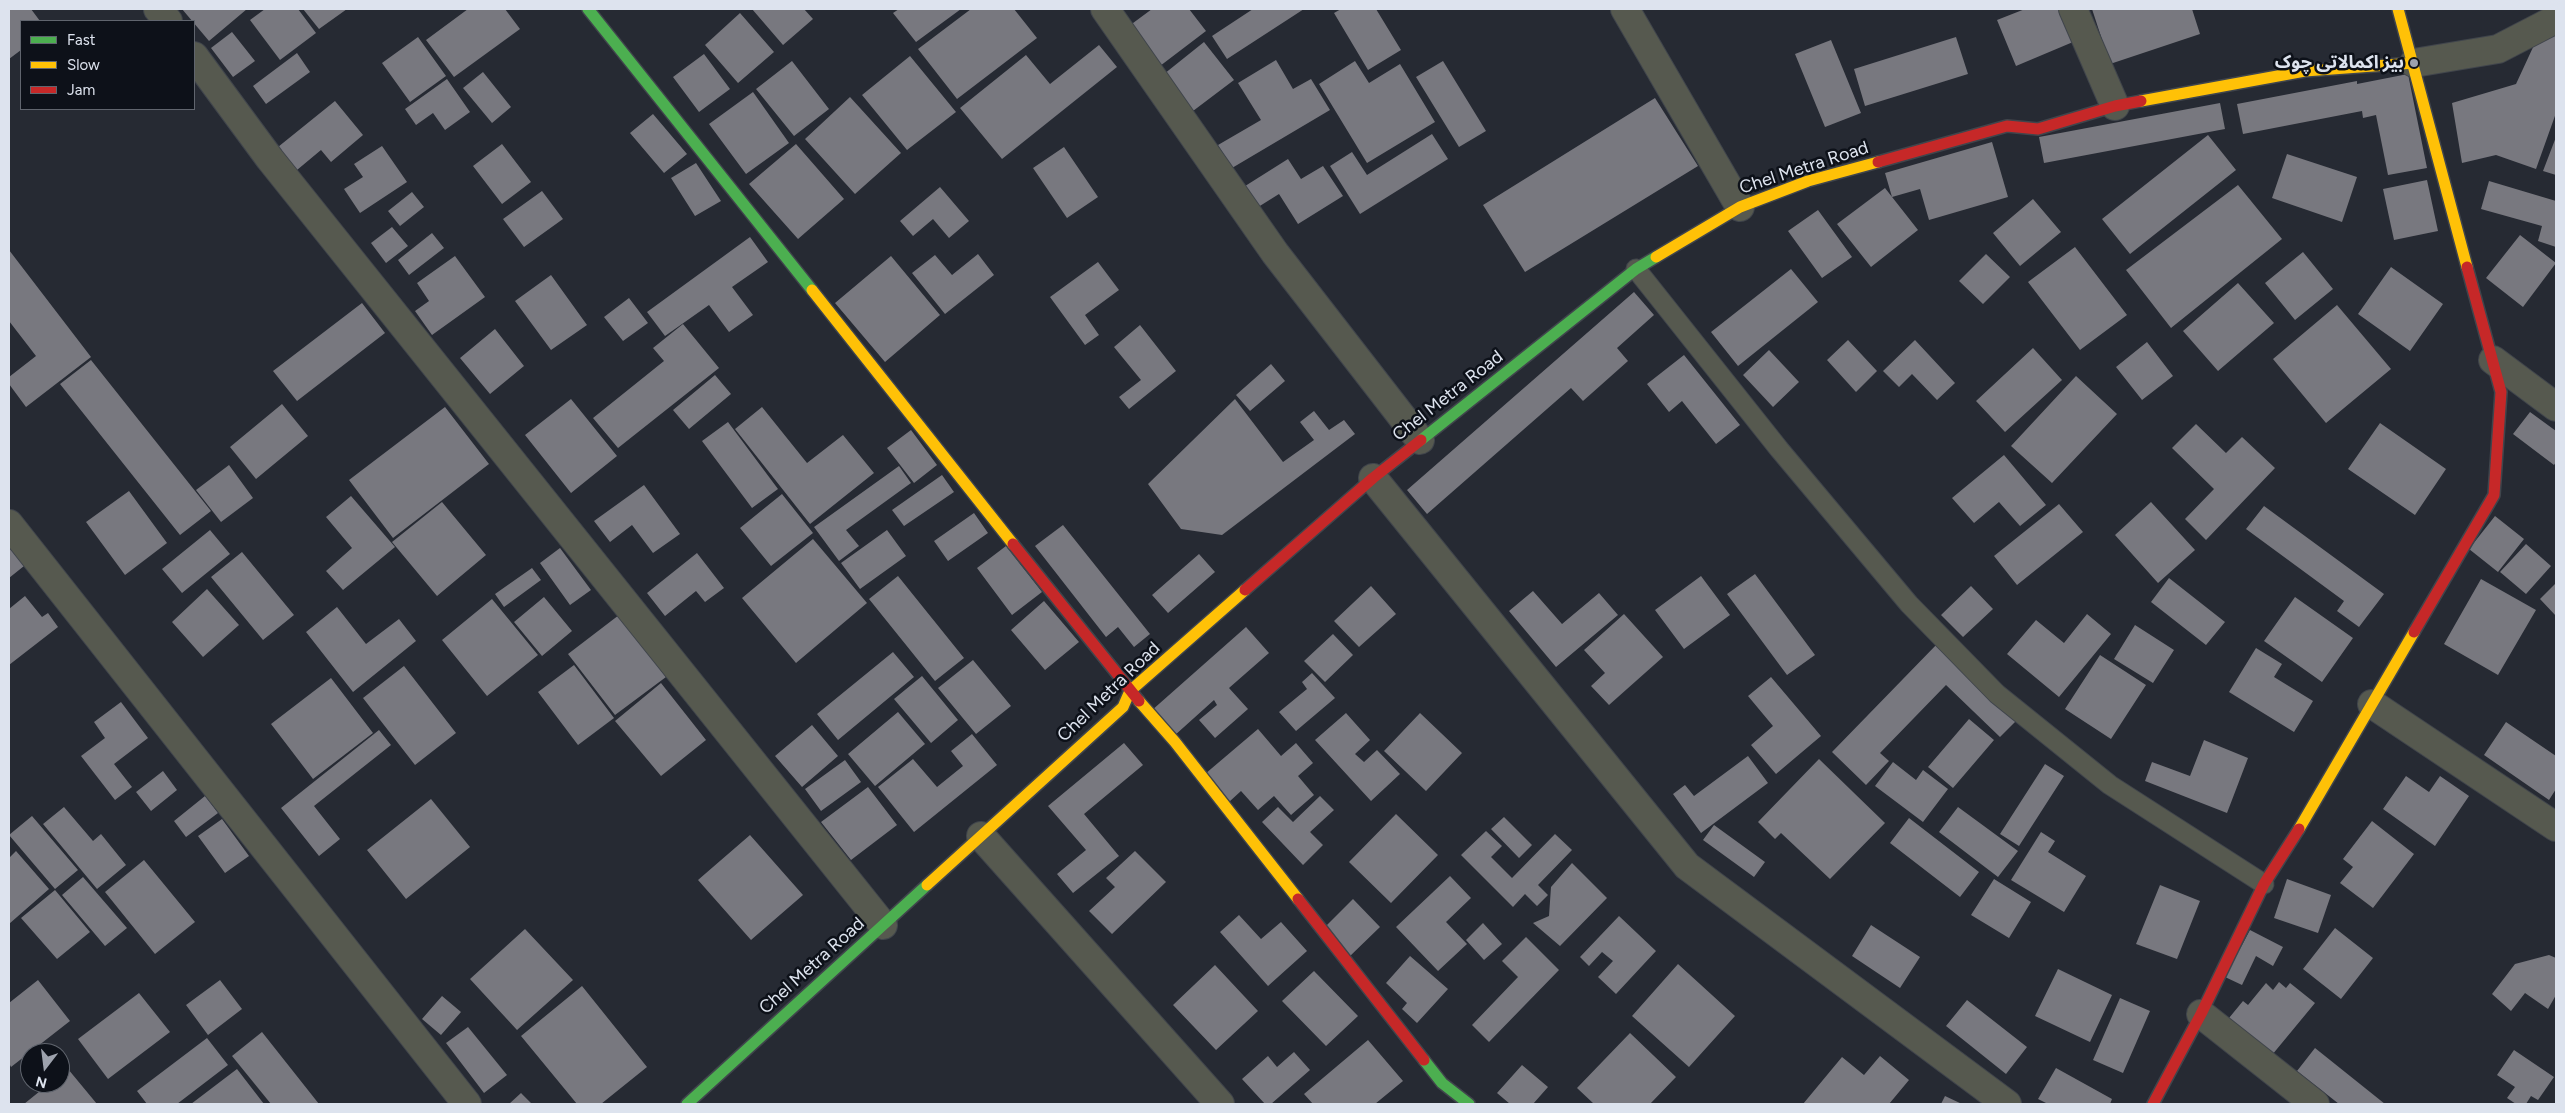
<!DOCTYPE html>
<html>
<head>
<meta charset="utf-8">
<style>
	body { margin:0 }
	#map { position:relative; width:2565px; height:1113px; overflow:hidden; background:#262a33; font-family:Figtree,sans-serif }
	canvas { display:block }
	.frame { position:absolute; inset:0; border:10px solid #dde3ee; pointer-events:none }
	.legend { position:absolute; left:20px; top:20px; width:175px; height:90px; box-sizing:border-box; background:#0d1119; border:1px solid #60656e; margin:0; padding:6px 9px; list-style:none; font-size:15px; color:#dde3ee }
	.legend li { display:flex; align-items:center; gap:10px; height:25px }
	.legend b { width:25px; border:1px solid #60656e }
	.north { position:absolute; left:20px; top:1043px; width:50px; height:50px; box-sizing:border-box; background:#0d1119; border:1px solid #60656e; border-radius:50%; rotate:195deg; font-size:14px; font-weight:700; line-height:20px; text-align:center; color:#dde3ee }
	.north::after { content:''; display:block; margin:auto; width:18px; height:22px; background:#9da2ad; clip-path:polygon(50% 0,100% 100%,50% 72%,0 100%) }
</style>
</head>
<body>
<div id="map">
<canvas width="2565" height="1113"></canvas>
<div class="frame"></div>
<ul class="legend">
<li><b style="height:6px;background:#4caf50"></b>Fast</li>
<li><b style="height:6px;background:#ffc107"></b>Slow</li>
<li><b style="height:6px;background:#c62828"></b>Jam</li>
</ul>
<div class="north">N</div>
</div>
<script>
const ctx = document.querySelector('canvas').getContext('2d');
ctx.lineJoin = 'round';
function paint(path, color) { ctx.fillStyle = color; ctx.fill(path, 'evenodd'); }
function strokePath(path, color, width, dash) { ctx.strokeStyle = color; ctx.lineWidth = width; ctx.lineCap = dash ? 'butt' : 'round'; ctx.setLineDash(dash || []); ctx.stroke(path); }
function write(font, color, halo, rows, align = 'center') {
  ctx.font = font + ' Figtree,"Noto Sans Arabic",sans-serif'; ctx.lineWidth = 5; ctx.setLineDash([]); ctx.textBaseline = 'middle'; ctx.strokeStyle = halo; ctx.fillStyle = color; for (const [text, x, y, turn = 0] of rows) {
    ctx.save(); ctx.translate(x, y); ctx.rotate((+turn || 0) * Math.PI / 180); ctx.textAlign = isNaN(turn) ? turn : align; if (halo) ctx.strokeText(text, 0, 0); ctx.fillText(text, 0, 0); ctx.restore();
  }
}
paint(new Path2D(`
	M9,9H31L40,21H21V50L9,59Z
	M182,9H247L209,41Z
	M265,9H298L316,33L280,60L250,20Z
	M303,9H347L319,29Z
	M468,9H505L520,29L454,77L426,40Z
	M752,9H804L813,19L783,45Z
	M899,9H961L916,42L893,13Z
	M971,9H1014L1037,38L957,99L918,49Z
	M1152,9H1189L1206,31L1160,66L1129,26Z
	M1253,9H1304L1227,59L1212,36Z
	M1341,9H1376L1401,50L1368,70L1334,13Z
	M2025,9H2059L2073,42L2016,66L1997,20Z
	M2092,9H2192L2200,34L2110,64Z
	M740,13L774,52L738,83L705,45Z
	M2541,30L2556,36V113L2536,169L2496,155L2462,163L2452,103L2516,84Z
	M232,32L255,61L233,77L211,48Z
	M418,37L446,76L410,102L382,63Z
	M1956,37L1968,74L1865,106L1854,69Z
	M1831,40L1861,113L1825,127L1795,54Z
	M1204,42L1234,80L1193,111L1164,74Z
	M1099,45L1117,67L1002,159L960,108L1026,55L1050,84Z
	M297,53L310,72L266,104L253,86Z
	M704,54L730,89L699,112L673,77Z
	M910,56L956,112L907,150L862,95Z
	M1276,60L1293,89L1311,79L1330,110L1232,168L1218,145L1261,120L1238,83Z
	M792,61L829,109L794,136L756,89Z
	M1355,61L1369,83L1400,64L1435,122L1367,163L1319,84Z
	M1443,61L1486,131L1459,147L1416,77Z
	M483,72L511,107L492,123L463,88Z
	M2408,74L2427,168L2388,175L2376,115L2363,118L2362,111L2243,134L2237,104L2357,81V84Z
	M447,79L470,112L445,130L433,113L416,125L405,109Z
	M753,92L789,143L746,174L709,124Z
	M850,97L901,153L855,194L805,139Z
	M1655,98L1698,166L1525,272L1483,205Z
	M335,101L363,135L331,162L321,150L297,170L278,147Z
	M2220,103L2225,129L2044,163L2039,137Z
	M653,114L687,154L664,173L630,133Z
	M1432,134L1448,159L1360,214L1330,166L1352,152L1367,175Z
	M2208,135L2236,170L2130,254L2102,219Z
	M2556,137V175L2543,171Z
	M1992,142L2008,197L1929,220L1920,189L1892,197L1885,173Z
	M502,144L531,182L502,204L473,166Z
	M796,144L844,199L798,239L749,184Z
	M382,146L407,182L360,213L344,189L363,177L354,164Z
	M1064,147L1098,197L1067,218L1033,168Z
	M2287,154L2357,177L2342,222L2272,198Z
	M1288,159L1301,179L1323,166L1343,196L1298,224L1279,194L1255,209L1242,188Z
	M696,163L721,201L695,216L671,178Z
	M2427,180L2438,231L2394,240L2383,189Z
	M2489,181L2556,201V247L2538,241L2542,226L2481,209Z
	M2238,185L2282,239L2171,328L2126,270Z
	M940,187L969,221L949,238L933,219L913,236L900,221Z
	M1885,188L1918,230L1871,267L1837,224Z
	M542,191L563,219L524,247L503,219Z
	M412,192L424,207L400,226L388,211Z
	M2033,199L2061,232L2020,266L1993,233Z
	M1818,210L1852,257L1822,278L1788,231Z
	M392,227L408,246L386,263L371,243Z
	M432,233L444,248L409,275L398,260Z
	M2520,235L2556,263L2523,307L2486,278Z
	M750,237L768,262L732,287L753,315L729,332L709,305L665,336L647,312Z
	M2075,247L2127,315L2080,350L2028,282Z
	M9,250L91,357L26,407L9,384V377L36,356L9,321Z
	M2303,252L2333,289L2295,320L2265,283Z
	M978,254L994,275L945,314L912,273L935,255L952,275Z
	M1986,254L2010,277L1983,304L1959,281Z
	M455,256L485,297L432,335L415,311L429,301L417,283Z
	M891,256L940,315L885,362L835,303Z
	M1098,262L1119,290L1085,315L1099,335L1085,345L1050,297Z
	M2391,267L2443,304L2410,351L2358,314Z
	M1791,269L1818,302L1738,366L1711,332Z
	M551,275L587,325L551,350L515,301Z
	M2238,283L2274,323L2218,371L2183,331Z
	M1634,292L1654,315L1617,348L1628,361L1583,401L1571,388L1427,514L1407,490Z
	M629,298L648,323L623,341L604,317Z
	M362,303L385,333L297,401L273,371Z
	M2337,305L2391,369L2326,423L2273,359Z
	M683,324L719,368L618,448L593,418L664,361L653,348Z
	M1140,325L1176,371L1129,409L1119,397L1141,380L1114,347Z
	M495,329L524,366L490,394L460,358Z
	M1848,340L1877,371L1856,392L1827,360Z
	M1915,340L1955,383L1937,400L1912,374L1899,387L1883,371Z
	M2147,342L2173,376L2142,400L2116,367Z
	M2033,348L2062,380L2005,432L1976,401Z
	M1769,350L1799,382L1773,407L1743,375Z
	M1684,355L1740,425L1716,444L1682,401L1669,412L1647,384Z
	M91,360L211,511L180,535L60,384Z
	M1271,364L1285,381L1250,411L1236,395Z
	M715,375L731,394L689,429L673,410Z
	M2076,376L2117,414L2052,483L2011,446Z
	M571,399L617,456L571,493L525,435Z
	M1235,399L1283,462L1314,440L1300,422L1314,411L1329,430L1344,420L1355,434L1222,535L1181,529L1148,484Z
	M282,404L308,436L256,479L230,447Z
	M445,407L489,464L393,538L349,480Z
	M762,407L807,463L843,435L874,473L810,524L735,429Z
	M2530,412L2556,431V462L2554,465L2513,434Z
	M728,422L778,489L752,508L702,441Z
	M2380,423L2446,469L2415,515L2348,469Z
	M2196,424L2226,453L2242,437L2275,468L2206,540L2185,519L2214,489L2172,448Z
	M911,430L937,465L914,483L887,448Z
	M2004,455L2046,505L2020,526L1999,502L1974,523L1952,498Z
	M229,465L253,498L221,522L196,490Z
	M899,466L911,483L846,530L859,546L839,561L814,527Z
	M942,475L954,492L904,526L892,510Z
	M644,485L680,534L653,553L632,525L610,542L594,521Z
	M129,491L167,543L125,575L86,522Z
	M782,494L813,533L771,566L740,528Z
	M351,496L395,547L343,590L326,571L352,548L326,517Z
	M442,502L486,555L437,596L392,542Z
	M2151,502L2195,550L2158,583L2115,535Z
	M2059,504L2083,532L2017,585L1994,556Z
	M2264,506L2384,594L2359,627L2337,611L2344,601L2246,529Z
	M974,513L988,533L948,561L934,541Z
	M2495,516L2524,539L2498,572L2469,549Z
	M1063,525L1150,634L1134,647L1118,627L1106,637L1035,546Z
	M210,530L230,554L182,593L162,569Z
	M887,530L906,556L860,589L841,563Z
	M813,539L867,603L796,663L742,598Z
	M2526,544L2551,566L2526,594L2500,572Z
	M1006,546L1042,592L1012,615L977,568Z
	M9,547L24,566L9,578Z
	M560,548L591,590L570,605L540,563Z
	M242,552L294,615L263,640L211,577Z
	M697,553L724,588L705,602L696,591L665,616L647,593Z
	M1199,554L1215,572L1168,613L1152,595Z
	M532,568L541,580L504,607L495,594Z
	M1755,574L1815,655L1787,675L1727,594Z
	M898,576L964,658L935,681L869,599Z
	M1701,576L1730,615L1684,649L1655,610Z
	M2169,578L2225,622L2206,645L2151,602Z
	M2481,579L2536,610L2498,675L2444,644Z
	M2556,583V616L2540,599Z
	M1371,586L1396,614L1359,647L1334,621Z
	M1971,586L1993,609L1963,637L1941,615Z
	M207,589L239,625L203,657L172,622Z
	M1533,591L1562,624L1599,593L1618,615L1556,667L1509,611Z
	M25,596L42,617L48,613L58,627L9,665V609Z
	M544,597L572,631L542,656L514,622Z
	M2295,597L2353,638L2322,682L2264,641Z
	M492,599L538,655L487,696L442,640Z
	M1044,601L1079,642L1045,670L1011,630Z
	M337,607L366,644L399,619L416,641L353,692L306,632Z
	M1624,614L1663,657L1609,705L1591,686L1605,673L1584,650Z
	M2087,614L2111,634L2059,697L2007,654L2036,620L2064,643Z
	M619,615L666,677L615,715L568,654Z
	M2135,625L2174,650L2153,683L2114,659Z
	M1246,627L1269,653L1229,688L1248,709L1215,738L1199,720L1217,705L1214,700L1174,736L1151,711Z
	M1333,634L1353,655L1325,682L1304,661Z
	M1938,643L2017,720L2000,737L1946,685L1880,753L1889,761L1866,785L1832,752Z
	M2256,648L2282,664L2274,677L2313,701L2294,732L2229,692Z
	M893,652L914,677L838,740L817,714Z
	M2100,655L2146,685L2111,739L2065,709Z
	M973,660L1011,706L976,734L938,688Z
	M574,665L614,718L578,745L538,692Z
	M404,666L456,733L415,765L363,698Z
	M1312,673L1335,698L1296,731L1279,712L1307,689L1302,682Z
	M922,676L958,720L931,743L894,699Z
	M1771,677L1821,736L1776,774L1751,745L1773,726L1748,696Z
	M331,678L373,733L313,779L271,724Z
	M661,683L706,740L661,776L615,721Z
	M121,702L148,738L114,764L132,787L115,800L81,756L105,738L94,722Z
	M898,712L925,744L875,786L848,754Z
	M1346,713L1370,740L1355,754L1364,762L1377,750L1400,774L1371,801L1315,740Z
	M1420,713L1462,753L1426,791L1384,751Z
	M1969,719L1994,740L1953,788L1928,767Z
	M2506,722L2556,756V789L2549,800L2484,755Z
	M812,725L838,756L802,787L775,756Z
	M1258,729L1281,756L1296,743L1313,763L1298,776L1314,795L1291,815L1274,796L1258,810L1241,791L1229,802L1205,774Z
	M379,730L391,745L314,806L340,839L319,856L281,808Z
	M972,734L997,765L914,832L878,787L913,759L937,787L963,766L951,751Z
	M2204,740L2248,758L2227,813L2145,781L2152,762L2190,776Z
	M1124,743L1143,765L1084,814L1119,856L1073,893L1057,874L1086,850L1048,806Z
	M1748,756L1768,783L1701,833L1673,794L1685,785L1694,796Z
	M1819,759L1885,823L1830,879L1781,833L1775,839L1758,822Z
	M845,760L861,782L821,811L805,789Z
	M1893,762L1916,780L1923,770L1948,789L1923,822L1875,786Z
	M2045,764L2064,776L2019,846L2000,834Z
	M163,771L177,790L151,811L136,792Z
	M2406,776L2429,792L2440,776L2469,796L2435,846L2383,809Z
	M868,787L897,825L851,860L821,822Z
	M205,796L218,813L186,837L174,821Z
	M1320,796L1334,810L1310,832L1323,845L1303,865L1262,822L1278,807L1293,822Z
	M431,799L470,847L406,899L367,850Z
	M64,807L93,841L101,834L126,865L97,889L43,824Z
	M1958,807L2018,851L1998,877L1939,832Z
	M1396,814L1438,855L1391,903L1349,862Z
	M32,816L78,870L55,889L9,835Z
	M1504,817L1532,845L1519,858L1491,829Z
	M1909,818L1979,872L1960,897L1890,843Z
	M222,819L249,856L225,873L198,836Z
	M2372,821L2414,854L2373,908L2340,883L2353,867L2343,859Z
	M1714,825L1765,862L1754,877L1703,840Z
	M1486,831L1502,846L1491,857L1512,878L1555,834L1572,850L1538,885L1548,895L1537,906L1525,894L1513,907L1461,855Z
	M2041,832L2055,841L2048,852L2086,876L2064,912L2011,880Z
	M750,835L803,895L751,940L698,880Z
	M16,851L49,889L9,924V858Z
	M1135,851L1166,882L1112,934L1089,911L1115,887L1106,878Z
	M144,860L195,922L155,954L105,892Z
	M1572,863L1607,898L1560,946L1533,923L1549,916L1551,887Z
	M1450,876L1471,898L1446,922L1467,944L1438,971L1396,927Z
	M83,877L127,928L105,946L62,895Z
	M1994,879L2031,902L2009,938L1971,915Z
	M2287,879L2331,895L2318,933L2274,918Z
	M2160,885L2200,901L2177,959L2136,944Z
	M55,890L90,932L57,959L21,918Z
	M1353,899L1380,927L1349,957L1322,930Z
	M1239,915L1261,939L1281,922L1307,951L1268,986L1220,932Z
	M1619,916L1656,951L1616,994L1598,977L1613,961L1602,952L1589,966L1580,957Z
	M1483,923L1502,944L1484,960L1466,940Z
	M1871,925L1920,957L1900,988L1852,956Z
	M2335,928L2373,958L2341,999L2303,969Z
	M525,929L573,980L517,1030L470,979Z
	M2250,930L2283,947L2273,966L2256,956L2242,985L2225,977Z
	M1526,937L1559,970L1489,1042L1472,1025L1518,977L1502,961Z
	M2549,955L2556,958V995L2548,1009L2525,993L2511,1011L2492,994L2515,964Z
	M1410,956L1448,989L1417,1023L1402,1009L1407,1003L1386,983Z
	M1678,964L1735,1016L1689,1067L1632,1016Z
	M1215,965L1258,1011L1216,1050L1173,1005Z
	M2058,969L2112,995L2090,1042L2035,1016Z
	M1314,971L1358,1016L1326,1046L1282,1001Z
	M38,980L70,1021L11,1067L9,1063V1003Z
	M220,980L242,1009L208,1035L186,1005Z
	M2279,982L2286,988L2290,983L2315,1003L2272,1055L2229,1018L2243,1001L2248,1005L2266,983L2273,990Z
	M582,986L647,1067L601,1104H577L521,1036Z
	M139,993L170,1032L108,1079L78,1039Z
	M442,996L461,1012L441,1035L422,1019Z
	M2120,998L2150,1011L2123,1073L2093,1060Z
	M1967,1000L2027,1047L2006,1074L1946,1026Z
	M468,1027L507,1075L484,1093L446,1043Z
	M262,1032L319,1104H271L232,1056Z
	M1630,1033L1676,1077L1650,1104H1594L1577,1088Z
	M207,1038L228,1065L177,1104H147L137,1091Z
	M1368,1040L1403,1081L1375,1104H1313L1304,1094Z
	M2315,1048L2385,1104H2339L2297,1071Z
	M2514,1050L2554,1077L2538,1100L2531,1096L2526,1104H2516L2507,1098L2515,1087L2497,1075Z
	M1294,1052L1310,1070L1271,1104H1265L1242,1079L1268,1056L1277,1067Z
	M1880,1056L1909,1080L1889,1104H1803L1842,1057L1864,1075Z
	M1522,1065L1548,1087L1533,1104H1510L1497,1093Z
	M2056,1068L2112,1099L2110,1104H2048L2038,1099Z
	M68,1069L97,1104H24L50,1083H60V1075Z
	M237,1069L264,1104H191Z
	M521,1093L532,1104H509Z
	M1945,1096L1962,1104H1941Z`), '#78787f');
const lane = new Path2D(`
	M1636,269L1779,449L1909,604L1997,694L2110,785L2264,884`);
const street = new Path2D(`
	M158,9L168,21
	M1105,9L1275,253L1420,440
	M1625,9L1740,207
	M2073,9L2115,106
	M194,56L270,159L883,925
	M2414,63L2498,49L2556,19
	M2493,360L2556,407
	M1373,478L1687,866L2007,1104
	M9,524L467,1104
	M2372,704L2556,827
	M981,836L1220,1104
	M2201,1014L2315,1104`);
const fast = new Path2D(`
	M588,9L812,290
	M1421,440L1636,269L1656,257
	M1424,1060L1442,1083L1469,1104
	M687,1104L927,885`);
const slow = new Path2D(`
	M2398,9L2467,267
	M2141,101L2305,71L2414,63
	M1656,257L1740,207L1808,181L1878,162
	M812,290L1013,544
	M1139,701L1175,742L1298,899
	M2299,829L2414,632
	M927,885L1123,707L1130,691L1245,590`);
const jam = new Path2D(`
	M1878,162L2007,126L2038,129L2115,106L2141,101
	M1013,544L1139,701
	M1245,590L1373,478L1421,440
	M2414,632L2494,495L2501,392L2467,267
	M1298,899L1424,1060
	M2153,1104L2201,1014L2264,884L2299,829`);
strokePath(lane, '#40454c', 21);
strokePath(street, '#40454c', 30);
strokePath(fast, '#40454c', 14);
strokePath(slow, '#40454c', 14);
strokePath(jam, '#40454c', 14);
strokePath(lane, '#56594f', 19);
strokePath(street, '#56594f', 28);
strokePath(fast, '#4caf50', 11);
strokePath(slow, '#ffc107', 11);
strokePath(jam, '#c62828', 11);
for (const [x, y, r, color] of [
	[2414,63,5,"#9da2ad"]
]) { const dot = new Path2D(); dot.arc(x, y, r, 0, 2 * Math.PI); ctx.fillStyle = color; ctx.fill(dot); strokePath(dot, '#0d1119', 2); }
write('bold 18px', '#dde3ee', '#0d1119', [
	["بیز اکمالاتی چوک",2404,63]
], 'right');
write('18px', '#dde3ee', '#0d1119', [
	["Chel Metra Road",1804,168,-18],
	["Chel Metra Road",1448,396,-38],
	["Chel Metra Road",1109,692,-44],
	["Chel Metra Road",812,966,-42]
]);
</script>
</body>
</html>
